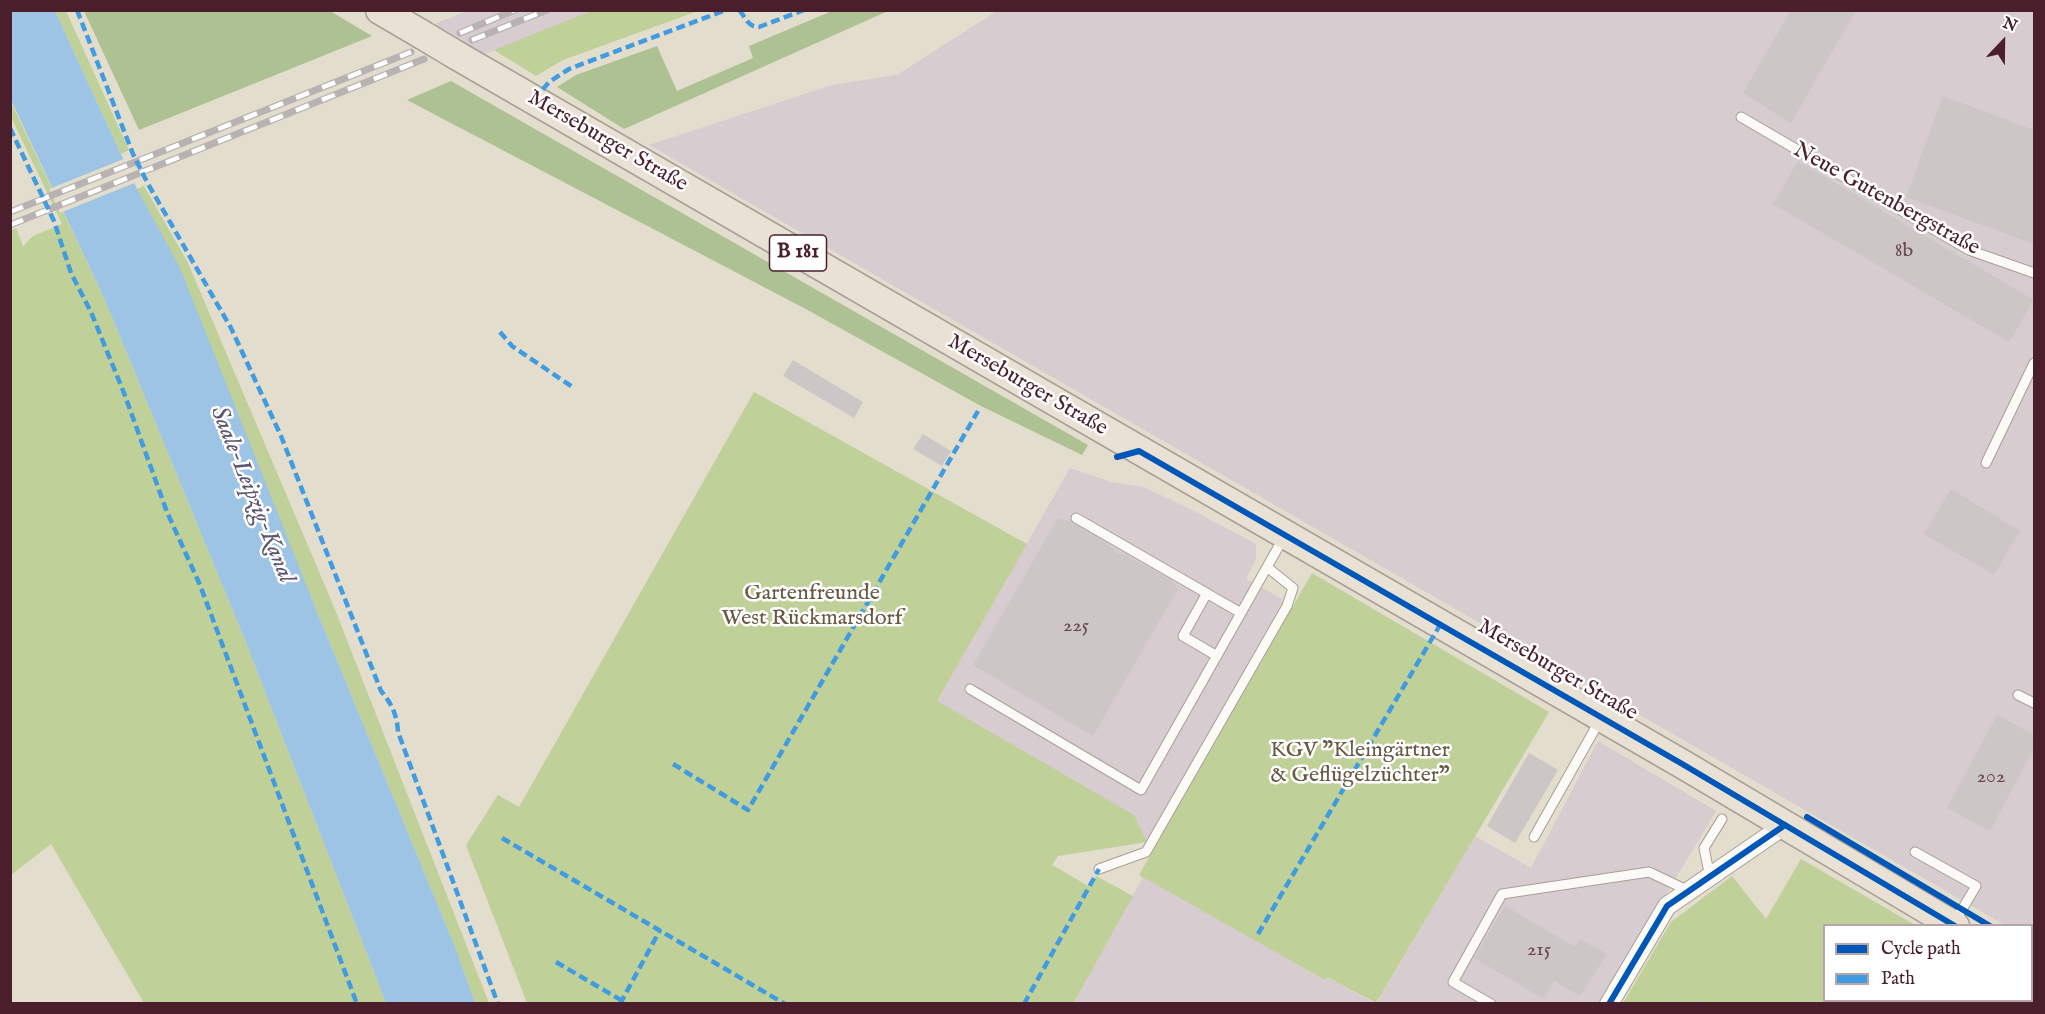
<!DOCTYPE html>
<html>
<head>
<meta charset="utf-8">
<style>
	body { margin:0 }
	#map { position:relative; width:2045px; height:1014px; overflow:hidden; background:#e2ddcc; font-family:"IM FELL English",serif }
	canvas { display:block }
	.frame { position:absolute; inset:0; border:12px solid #4a1f2b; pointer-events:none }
	.legend { position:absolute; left:1823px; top:924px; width:210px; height:78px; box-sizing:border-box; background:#fff; border:2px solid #b7a5aa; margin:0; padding:8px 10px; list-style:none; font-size:18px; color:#4a1f2b }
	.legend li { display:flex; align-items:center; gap:12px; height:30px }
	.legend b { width:30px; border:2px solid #b7a5aa }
	.north { position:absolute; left:1973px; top:12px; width:60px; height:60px; -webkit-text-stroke:4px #fff; paint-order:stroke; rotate:22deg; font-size:16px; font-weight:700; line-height:24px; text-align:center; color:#4a1f2b }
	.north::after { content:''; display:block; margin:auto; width:21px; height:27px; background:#4a1f2b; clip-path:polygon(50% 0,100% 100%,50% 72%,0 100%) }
</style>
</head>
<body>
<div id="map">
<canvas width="2045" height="1014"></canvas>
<div class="frame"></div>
<ul class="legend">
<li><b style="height:8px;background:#0057b8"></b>Cycle path</li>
<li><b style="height:8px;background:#409be1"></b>Path</li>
</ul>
<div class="north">N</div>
</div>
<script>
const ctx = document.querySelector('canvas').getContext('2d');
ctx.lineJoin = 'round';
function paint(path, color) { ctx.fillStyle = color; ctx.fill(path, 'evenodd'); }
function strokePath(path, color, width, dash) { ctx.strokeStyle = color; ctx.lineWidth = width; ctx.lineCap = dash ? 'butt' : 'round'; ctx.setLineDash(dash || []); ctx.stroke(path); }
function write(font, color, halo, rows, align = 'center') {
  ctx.font = font + ' "IM FELL English",serif'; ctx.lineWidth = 5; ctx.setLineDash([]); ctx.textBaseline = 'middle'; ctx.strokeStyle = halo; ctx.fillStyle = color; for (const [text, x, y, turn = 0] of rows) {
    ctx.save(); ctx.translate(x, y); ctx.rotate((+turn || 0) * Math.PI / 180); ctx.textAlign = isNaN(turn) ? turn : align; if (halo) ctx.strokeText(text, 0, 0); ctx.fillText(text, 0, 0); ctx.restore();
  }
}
paint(new Path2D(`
	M468,11H594L449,68L432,25Z
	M997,11H2034V943L2032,941V926L2005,925L649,145L832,85L897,75Z
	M1070,468L1111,482L1144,487L1194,511L1256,544V559L1246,579L1284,600L1147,842L937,701Z
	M1598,741L1716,811L1601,1003L1376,1004L1475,836L1531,868Z
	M1143,877L1325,980L1327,977L1374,1003L1073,1004Z`), '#d7cccf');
paint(new Path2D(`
	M594,10L698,11L563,60L536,76L494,50Z
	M55,11H66L129,150L121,154Z
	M10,100L105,300L245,640L386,1003H144L51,844L11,875V231L16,228L23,246L33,236L62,224L11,117Z
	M144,186L188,263L334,607L489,1003H475L457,952L317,612L137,189Z
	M754,392L1027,544L937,701L1134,815L1147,842L1058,856L1052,865L1090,887L1096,876L1133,896L1073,1004L527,1003L466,845L498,795L519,807Z
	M1312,573L1549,712L1376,1003L1327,977L1325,980L1139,875Z
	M1801,859L1915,925L1824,926V1000L1998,1001L1996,1003H1623L1671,922L1732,876L1766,919Z`), '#bfd099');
paint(new Path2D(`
	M84,11H330L372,36L139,130Z
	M832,11H888L624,129L557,87L576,75L657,46L677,91L753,58L749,46Z
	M451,81L1088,445L1082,455L981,406L802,307L407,100Z`), '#adc192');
paint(new Path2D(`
	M10,11H55L137,189L180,268L317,612L457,952L475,1003H386L245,640L105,300L11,100Z`), '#9dc3e5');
paint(new Path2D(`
	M126,158L137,182L60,213L49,189Z`), '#e2ddcc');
paint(new Path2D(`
	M1791,10H1856L1791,123L1743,93Z
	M1943,96L2034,130V244L1906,197Z
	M1798,161L2034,300L2009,342L1773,204Z
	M793,360L863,402L854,418L783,376Z
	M923,434L951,451L942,466L913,449Z
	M1951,489L2020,531L1994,575L1924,534Z
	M1058,518L1070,521L1110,545L1117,553L1128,556L1171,580L1178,589L1093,736L973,665Z
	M1997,715L2034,735V748L1990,831L1947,808Z
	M1529,753L1558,770L1515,843L1487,826Z
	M1505,906L1575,947L1579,939L1607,954L1580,996L1554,981L1544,999L1474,958Z`), '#cdc6c6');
const lane = new Path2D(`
	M1741,117L1969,250L2034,273
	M1986,463L2034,363
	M1076,518L1241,613
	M1207,593L1183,636L1217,656
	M970,689L1141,790L1267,567
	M2018,695L2034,703
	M1534,837L1600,720
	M1915,852L1976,886L1954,923
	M1099,869L1146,852L1287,606L1293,588L1267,567L1284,537
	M1710,877L1704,848L1722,819
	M1491,1004L1453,982L1502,894L1649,872L1689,891`);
const street = new Path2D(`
	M1609,1004L1667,906L1785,825`);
const primary = new Path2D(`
	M380,10L421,34
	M456,55L1684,765L1955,926
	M2032,970L2034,972`);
strokePath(lane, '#a89f97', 11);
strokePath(street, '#a89f97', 20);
strokePath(primary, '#a89f97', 31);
strokePath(new Path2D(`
	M1695,1004L1699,996`), '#ccc8c5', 3, [4.5, 4.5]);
strokePath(lane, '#fbfaf7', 9);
strokePath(street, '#fbfaf7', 18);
strokePath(primary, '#eae1d5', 28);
const rail = new Path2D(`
	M460,33L515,10
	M472,40L547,10
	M10,212L411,52
	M10,225L424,59`);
strokePath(rail, '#b8b2b2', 7);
strokePath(rail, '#fff', 4.5, [14]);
const primaryBridge = new Path2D(`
	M421,34L456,55`);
strokePath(primaryBridge, '#a89f97', 31, []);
strokePath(primaryBridge, '#eae1d5', 28);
strokePath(new Path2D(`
	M77,10L133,154L147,182L231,328L281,436L381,691C392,704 397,715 398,732L498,1004
	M739,10C746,17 747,27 759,27L804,10
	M534,100L549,82L569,69L726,10
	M10,128L54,221L71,273L91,312L124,393L167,512L200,585L357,1004
	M500,332L512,346L574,388
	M673,764L748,810L978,411
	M502,838L785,1004
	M1258,934L1440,625
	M2032,949L2034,951
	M556,962L626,1003
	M620,1004L660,930
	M1024,1004L1099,869`), '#409be1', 4.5, [9, 4.5]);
strokePath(new Path2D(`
	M1117,457L1139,451L1684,765L1955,926
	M1807,817L1990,926
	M1609,1004L1667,906L1785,825`), '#0057b8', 6);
write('20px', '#6b4952', null, [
	["8b",1904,252],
	["225",1076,627],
	["202",1991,778],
	["215",1539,951]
]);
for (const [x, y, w] of [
	[798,253,57]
]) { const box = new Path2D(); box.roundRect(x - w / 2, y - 18, w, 36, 4.5); ctx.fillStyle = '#fff'; ctx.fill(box); strokePath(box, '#4a1f2b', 1.5); }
write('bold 21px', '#4a1f2b', null, [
	["B 181",798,253]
]);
write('22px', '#4a1f2b', '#fff', [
	["Merseburger Straße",607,142,30],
	["Neue Gutenbergstraße",1886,200,29],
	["Merseburger Straße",1027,386,30],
	["Merseburger Straße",1557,671,30]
]);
write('22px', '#695943', '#fff', [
	["Gartenfreunde",812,594],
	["West Rückmarsdorf",812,619],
	["KGV \"Kleingärtner",1360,751],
	["& Geflügelzüchter\"",1360,776]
]);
write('italic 24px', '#5d5570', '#fff', [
	["Saale-Leipzig-Kanal",251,495,68]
]);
</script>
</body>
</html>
